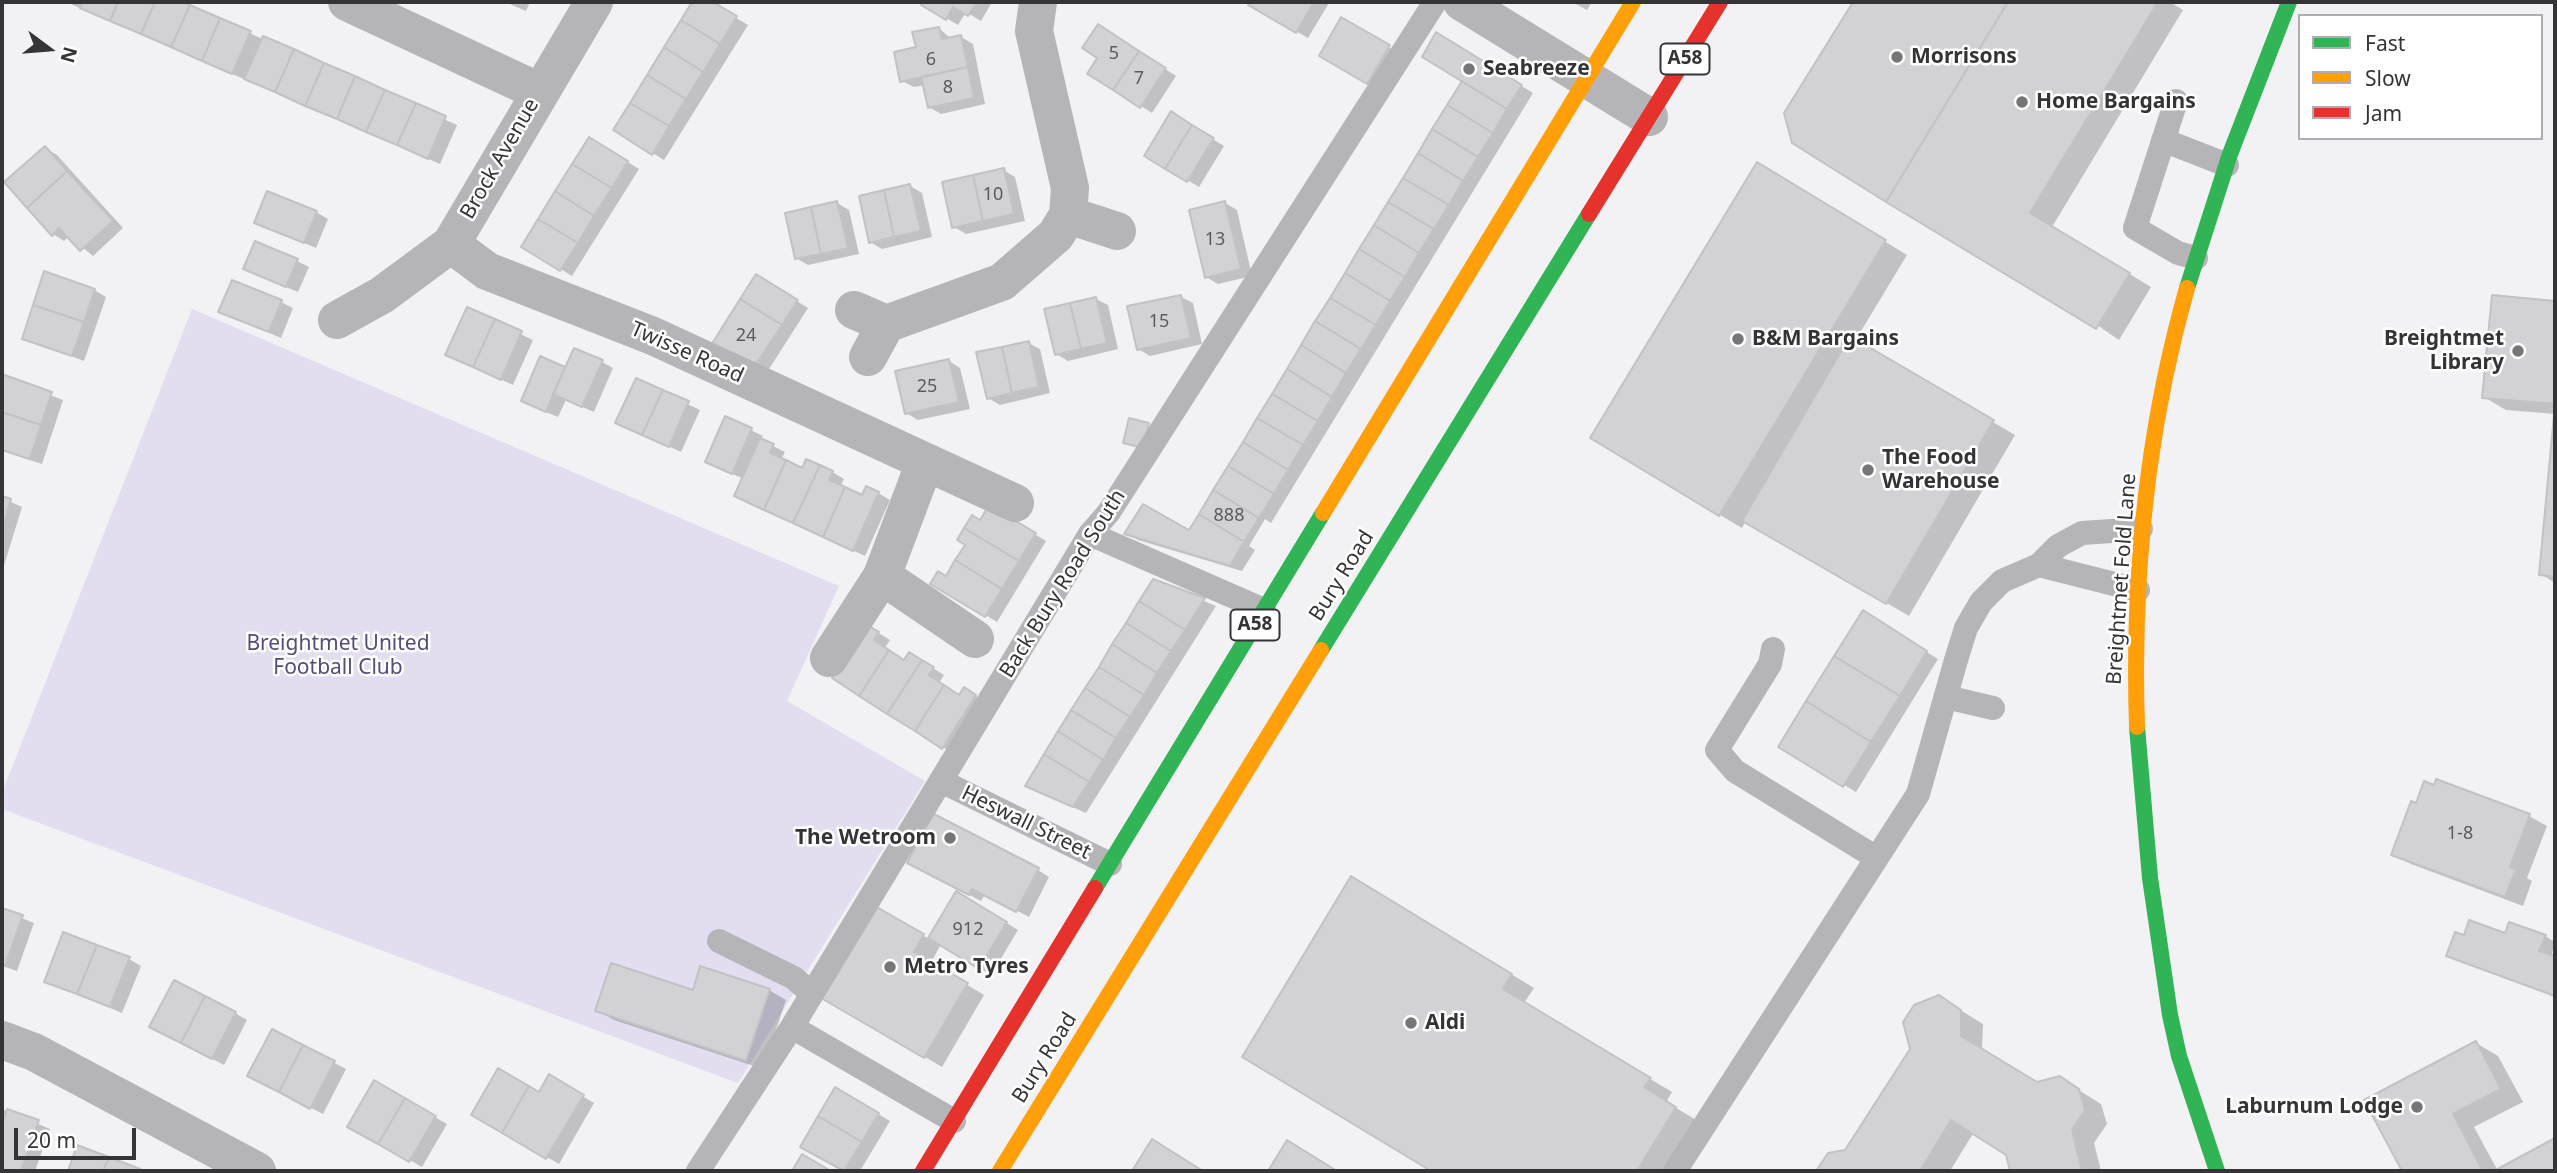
<!DOCTYPE html>
<html>
<head>
<meta charset="utf-8">
<style>
	body { margin:0 }
	#map { position:relative; width:2557px; height:1173px; overflow:hidden; background:#f2f1f4; font-family:"Noto Sans",sans-serif }
	canvas { display:block }
	.frame { position:absolute; inset:0; border:4px solid #343336; pointer-events:none }
	.legend { position:absolute; left:2298px; top:14px; width:245px; height:126px; box-sizing:border-box; background:#fff; border:2px solid #aeadaf; margin:0; padding:9px 12px; list-style:none; font-size:21px; color:#343336 }
	.legend li { display:flex; align-items:center; gap:14px; height:35px }
	.legend b { width:35px; border:2px solid #aeadaf }
	.north { position:absolute; left:14px; top:14px; width:70px; height:70px; -webkit-text-stroke:5px #fff; paint-order:stroke; rotate:106deg; font-size:19px; font-weight:700; line-height:28px; text-align:center; color:#343336 }
	.north::after { content:''; display:block; margin:auto; width:24px; height:32px; background:#343336; clip-path:polygon(50% 0,100% 100%,50% 72%,0 100%) }
	.scale { position:absolute; left:14px; top:1128px; width:122px; height:32px; box-sizing:border-box; border:4px solid #343336; border-top:0; padding-left:9px; font-size:21px; line-height:24px; white-space:nowrap; color:#343336; -webkit-text-stroke:5px #fff; paint-order:stroke }
</style>
</head>
<body>
<div id="map">
<canvas width="2557" height="1173"></canvas>
<div class="frame"></div>
<ul class="legend">
<li><b style="height:9px;background:#30b455"></b>Fast</li>
<li><b style="height:9px;background:#ff9f0a"></b>Slow</li>
<li><b style="height:9px;background:#e5322d"></b>Jam</li>
</ul>
<div class="north">N</div>
<div class="scale">20 m</div>
</div>
<script>
const ctx = document.querySelector('canvas').getContext('2d');
ctx.lineJoin = 'round';
function paint(path, color) { ctx.fillStyle = color; ctx.fill(path, 'evenodd'); }
function strokePath(path, color, width, dash) { ctx.strokeStyle = color; ctx.lineWidth = width; ctx.lineCap = dash ? 'butt' : 'round'; ctx.setLineDash(dash || []); ctx.stroke(path); }
function write(font, color, halo, rows, align = 'center') {
  ctx.font = font + ' "Noto Sans",sans-serif'; ctx.lineWidth = 5; ctx.setLineDash([]); ctx.textBaseline = 'middle'; ctx.strokeStyle = halo; ctx.fillStyle = color; for (const [text, x, y, turn = 0] of rows) {
    ctx.save(); ctx.translate(x, y); ctx.rotate((+turn || 0) * Math.PI / 180); ctx.textAlign = isNaN(turn) ? turn : align; if (halo) ctx.strokeText(text, 0, 0); ctx.fillText(text, 0, 0); ctx.restore();
  }
}
paint(new Path2D(`
	M192,309L839,586L787,701L925,781L738,1083L2,809V793Z`), '#e2def0');
paint(new Path2D(`
	M66,2H179L457,125L440,164Z
	M505,2H530L526,11Z
	M694,2H710L748,25L664,160L615,130Z
	M925,2H992L981,21L966,12L958,25L923,4Z
	M1252,2H1326L1329,3L1308,38L1250,5Z
	M1572,2H1592L1587,10Z
	M1855,2H2170L2183,10L2052,227L2151,287L2119,340L1786,113Z
	M1342,20L1400,54L1379,89L1321,55Z
	M939,28L951,39L961,37L973,44L985,104L941,114L929,107L925,85L914,87L902,81L918,48Z
	M1110,33L1176,76L1152,113L1141,106L1100,58Z
	M1437,34L1533,93L1271,523L1265,519L1249,546L1255,550L1242,571L1138,540L1126,533H1189L1464,81Z
	M1171,114L1224,146L1199,187L1146,155Z
	M590,139L639,169L572,276L523,246Z
	M45,148L57,155L123,228L93,256L69,236L64,241L53,234Z
	M1003,170L1015,177L1025,221L966,234L954,227Z
	M1780,177L1907,255L1855,341L2015,435L1909,616L1746,521L1742,528L1720,515Z
	M910,186L922,193L932,237L882,249L870,242Z
	M837,203L849,210L859,254L808,265L796,258Z
	M1225,203L1237,210L1252,276L1218,284L1206,277Z
	M316,212L328,219L316,248L257,223Z
	M297,261L309,267L298,292L257,275Z
	M756,276L808,308L769,369L724,353Z
	M94,290L106,297L84,361L24,338Z
	M1181,297L1193,303L1202,344L1150,356L1138,349Z
	M2493,297L2555,303V414L2506,410L2484,397Z
	M1096,299L1108,305L1118,349L1068,361L1056,354Z
	M281,302L293,308L281,338L221,312Z
	M467,309L533,340L513,385L448,355Z
	M1028,343L1040,349L1050,393L1000,405L988,398Z
	M541,358L566,369L602,362L613,368L594,412L566,400L558,417L534,407Z
	M949,361L960,368L970,409L918,420L906,413Z
	M3,377L63,400L42,464L2,451Z
	M637,380L700,410L681,452L618,423Z
	M2555,416V583L2541,574Z
	M726,418L763,436L761,440L785,452L781,460L803,470L832,472L844,479L840,487L863,497L878,493L890,500L865,556L748,502L744,479L719,468Z
	M2,498L22,507L2,572Z
	M990,507L1046,541L997,622L933,583L947,578Z
	M1154,581L1216,606L1086,813L1039,792Z
	M1875,620L1938,659L1856,792L1780,746Z
	M867,626L890,640L884,649L905,662L910,654L944,675L939,683L960,697L965,689L987,703L954,754L834,678Z
	M2529,816L2547,826L2527,878L2532,881L2523,906L2411,864L2393,854Z
	M920,869L1038,870L1049,877L1029,917L985,894L981,901Z
	M1374,891L1534,988L1524,1003L1672,1092L1666,1102L1698,1121L1667,1171H1434L1244,1056Z
	M957,893L1018,930L991,975L941,944L931,963L984,995L942,1067L823,997L876,908L929,939Z
	M2,910L34,923L17,971L2,966Z
	M2506,935L2545,936L2555,942L2551,957L2555,958V997L2448,956L2465,937Z
	M129,959L141,966L122,1013L46,981Z
	M769,990L786,1000L763,1069L614,1020L597,1010Z
	M1939,997L1983,1024L1982,1051L2037,1084L2059,1078L2101,1104L2107,1124L2094,1143L2101,1171H2012L2008,1154L1974,1132L1950,1171H1818L1829,1155L1846,1152L1912,1050Z
	M235,1013L247,1020L224,1065L163,1033Z
	M273,1031L346,1069L323,1114L261,1082Z
	M2476,1043L2498,1056L2523,1102L2474,1127L2498,1171L2555,1140V1171H2404L2367,1101Z
	M550,1077L594,1103L559,1164L474,1114L539,1094Z
	M375,1083L447,1124L422,1167L350,1126Z
	M836,1089L890,1121L860,1171H846L802,1146Z
	M2,1109L50,1129L35,1171H2Z`), '#0003');
const building = new Path2D(`
	M83,2H118L110,21L80,8Z
	M118,2H155L141,34L110,21Z
	M155,2H182L190,5L171,47L141,34Z
	M692,2H713L737,16L720,44L681,20Z
	M923,2H977L968,16L953,7L946,20L921,5Z
	M1250,2H1314L1296,33L1248,5Z
	M1853,2H2008L1886,202L1792,143L1784,113Z
	M2008,2H2158L2030,213L2130,273L2096,329L1886,202Z
	M190,5L220,18L202,61L171,47Z
	M1341,17L1390,45L1367,84L1319,56Z
	M220,18L251,31L232,74L202,61Z
	M681,20L720,44L703,72L664,47Z
	M1098,24L1139,51L1113,90L1087,74L1097,58L1082,48Z
	M939,27L942,39L961,35L968,67L900,82L894,52L916,47L912,32Z
	M1436,32L1522,85L1507,109L1422,57Z
	M263,36L294,49L275,92L244,79Z
	M664,47L703,72L686,99L647,75Z
	M294,49L324,63L305,106L275,92Z
	M1139,51L1166,68L1140,108L1113,90Z
	M324,63L355,76L337,119L305,106Z
	M968,67L974,98L928,108L921,77Z
	M647,75L686,99L669,126L630,103Z
	M355,76L385,90L366,132L337,119Z
	M1462,81L1507,109L1493,133L1447,105Z
	M385,90L416,103L397,145L366,132Z
	M416,103L446,116L428,159L397,145Z
	M630,103L669,126L652,155L613,130Z
	M1447,105L1493,133L1478,157L1432,129Z
	M1171,111L1192,125L1165,169L1144,156Z
	M1192,125L1214,138L1187,182L1165,169Z
	M1432,129L1478,157L1463,181L1418,153Z
	M589,137L628,161L612,188L572,164Z
	M45,146L67,171L27,208L4,182Z
	M1418,153L1463,181L1449,205L1403,178Z
	M1757,162L1886,240L1719,516L1590,438Z
	M572,164L612,188L594,216L555,191Z
	M1004,168L1014,214L983,221L973,175Z
	M67,171L113,221L80,251L59,228L52,236L27,208Z
	M973,175L983,221L952,228L942,182Z
	M1403,178L1449,205L1434,229L1388,202Z
	M910,184L921,231L894,237L884,190Z
	M884,190L894,237L869,243L859,196Z
	M267,191L317,211L304,243L254,223Z
	M555,191L594,216L578,243L538,219Z
	M837,201L848,248L821,254L811,207Z
	M1225,201L1241,269L1205,278L1189,210Z
	M1388,202L1434,229L1419,253L1374,225Z
	M811,207L821,254L795,259L785,213Z
	M538,219L578,243L560,271L521,247Z
	M1374,225L1419,253L1405,277L1359,249Z
	M255,241L298,259L286,287L243,269Z
	M1359,249L1405,277L1390,301L1345,273Z
	M44,271L95,289L84,322L33,305Z
	M1345,273L1390,301L1376,325L1330,298Z
	M756,274L798,300L782,325L740,299Z
	M232,280L282,300L269,332L218,312Z
	M1181,295L1191,338L1137,350L1127,306Z
	M2492,295L2555,301V577L2539,575L2555,404L2482,398Z
	M1096,297L1107,343L1081,349L1070,303Z
	M1330,298L1376,325L1361,349L1315,321Z
	M740,299L782,325L756,364L710,347Z
	M1070,303L1081,349L1055,355L1044,309Z
	M33,305L84,322L72,356L22,339Z
	M467,307L495,319L473,367L445,355Z
	M495,319L522,331L501,380L473,367Z
	M1315,321L1361,349L1346,373L1301,345Z
	M1850,336L1994,420L1886,604L1742,521Z
	M1029,341L1039,387L1012,393L1002,347Z
	M1301,345L1346,373L1332,397L1287,369Z
	M1002,347L1012,393L987,399L976,352Z
	M574,348L603,360L582,407L553,394Z
	M540,356L565,367L546,412L521,401Z
	M949,359L959,402L905,414L895,371Z
	M1287,369L1332,397L1318,421L1272,394Z
	M2,374L52,392L41,425L2,412Z
	M636,378L663,390L642,435L615,423Z
	M663,390L689,401L669,447L642,435Z
	M1272,394L1318,421L1303,445L1257,418Z
	M2,412L41,425L30,459L2,450Z
	M725,416L752,428L732,474L705,462Z
	M1129,418L1149,423L1143,448L1123,443Z
	M1257,418L1303,445L1288,470L1243,442Z
	M760,438L774,444L770,453L786,460L764,510L734,496Z
	M1243,442L1288,470L1274,494L1228,466Z
	M806,459L820,465L793,523L764,510L786,460L802,468Z
	M820,465L833,471L829,480L845,487L823,537L793,523Z
	M1228,466L1274,494L1259,518L1213,490Z
	M866,486L879,492L853,551L823,537L845,487L862,495Z
	M1213,490L1259,518L1244,542L1199,514Z
	M2,496L11,499L2,530Z
	M1143,504L1189,530L1199,514L1244,542L1230,566L1124,534Z
	M989,505L1036,533L1019,561L964,528L972,515L980,520Z
	M964,528L1019,561L1002,589L955,560L965,545L957,540Z
	M955,560L1002,589L985,617L930,584L938,571L946,576Z
	M1153,579L1205,598L1185,630L1139,601Z
	M1139,601L1185,630L1171,651L1126,623Z
	M1863,610L1927,651L1900,696L1834,656Z
	M1126,623L1171,651L1157,673L1112,644Z
	M866,624L879,632L874,640L889,650L859,696L832,678Z
	M1112,644L1157,673L1144,695L1099,667Z
	M889,650L904,660L909,652L922,660L887,714L859,696Z
	M1834,656L1900,696L1871,742L1806,701Z
	M922,660L934,667L929,675L944,685L915,731L887,714Z
	M1099,667L1144,695L1130,717L1085,688Z
	M944,685L959,695L964,687L976,695L942,749L915,731Z
	M1085,688L1130,717L1116,738L1071,710Z
	M1806,701L1871,742L1843,787L1778,747Z
	M1071,710L1116,738L1103,760L1058,731Z
	M1058,731L1103,760L1089,782L1044,754Z
	M1044,754L1089,782L1073,807L1025,786Z
	M2436,779L2530,814L2510,867L2516,869L2505,897L2391,855L2411,801L2416,803L2424,781L2434,785Z
	M932,813L1039,868L1016,912L972,889L969,895L907,863Z
	M1351,876L1512,974L1503,989L1651,1078L1644,1087L1676,1107L1637,1171H1431L1242,1057Z
	M956,891L1007,922L979,969L928,938Z
	M875,906L924,934L914,952L968,983L924,1058L821,998Z
	M2,908L23,915L5,966L2,964Z
	M2469,920L2505,933L2509,922L2546,935L2539,951L2555,956V996L2446,956L2455,932L2464,935Z
	M63,932L97,945L77,994L44,982Z
	M97,945L130,957L110,1007L77,994Z
	M611,963L693,990L700,966L770,989L746,1061L595,1011Z
	M174,980L205,996L181,1043L149,1027Z
	M1939,995L1961,1010V1036L2037,1082L2060,1076L2079,1089L2085,1110L2072,1130L2082,1171H2010L2006,1155L1951,1120L1920,1171H1816L1828,1153L1845,1150L1910,1049L1903,1022L1914,1005Z
	M205,996L236,1012L212,1059L181,1043Z
	M272,1029L303,1045L279,1092L247,1076Z
	M2476,1041L2501,1089L2453,1114L2483,1171H2402L2364,1100Z
	M303,1045L335,1061L310,1109L279,1092Z
	M498,1068L529,1086L502,1133L471,1115Z
	M549,1074L584,1095L546,1159L502,1133L529,1086L539,1092Z
	M374,1080L405,1098L378,1144L347,1127Z
	M835,1087L879,1113L862,1142L818,1116Z
	M405,1098L436,1116L409,1162L378,1144Z
	M7,1109L39,1120L21,1171H2V1125Z
	M818,1116L862,1142L844,1171L800,1147Z
	M2555,1138V1171H2494Z
	M1152,1139L1203,1171H1132Z
	M1287,1140L1337,1171H1268Z
	M77,1145L109,1157L103,1171H68Z
	M802,1154L831,1171H792Z
	M109,1157L140,1169L139,1171H103Z`);
paint(building, '#d2d1d4');
strokePath(building, '#c2c1c4', 2);
strokePath(new Path2D(`
	M2176,101L2135,228L2178,253L2196,258
	M2163,140L2227,165
	M1090,534L1264,610
	M2039,565L2138,590
	M1773,649L1770,664L1717,750L1735,771L1875,857
	M1946,697L1993,708
	M941,781L1110,864
	M719,941L794,978L812,994
	M792,1027L954,1121
	M698,1171L792,1027L1090,534L1109,512L1435,2
	M1675,1171L1918,794L1956,660L1966,628L1981,602L2002,581L2039,565L2058,546L2082,533L2141,529`), '#b5b5b8', 24);
strokePath(new Path2D(`
	M347,2L540,92
	M1462,2L1649,117
	M1068,215L1117,231
	M451,244L487,271L653,336L1015,503
	M854,310L886,324L1002,282L1056,235L1068,215L1070,188L1034,31L1038,2
	M337,320L382,295L451,244L594,2
	M868,357L886,324
	M882,576L975,639
	M829,658L882,576L925,462
	M2,1040L34,1052L257,1171`), '#b5b5b8', 38);
strokePath(new Path2D(`
	M2187,288L2230,154L2289,2
	M1321,650L1589,214
	M2137,727L2150,878L2170,1015L2179,1056L2217,1171
	M1095,888L1323,513`), '#30b455', 16);
strokePath(new Path2D(`
	M1323,513L1633,2
	M2137,727C2132,578 2146,432 2187,288
	M1000,1171L1321,650`), '#ff9f0a', 16);
strokePath(new Path2D(`
	M1589,214L1720,2
	M923,1171L1095,888`), '#e5322d', 16);
for (const [x, y, r, color] of [
	[1897,57,7,"#767678"],
	[1469,69,7,"#767678"],
	[2022,102,7,"#767678"],
	[1738,339,7,"#767678"],
	[2518,351,7,"#767678"],
	[1868,470,7,"#767678"],
	[950,838,7,"#767678"],
	[890,967,7,"#767678"],
	[1411,1023,7,"#767678"],
	[2417,1107,7,"#767678"]
]) { const dot = new Path2D(); dot.arc(x, y, r, 0, 2 * Math.PI); ctx.fillStyle = color; ctx.fill(dot); strokePath(dot, '#fff', 2.5); }
write('18px', '#5c5a5e', null, [
	["5",1114,54],
	["6",931,60],
	["7",1139,79],
	["8",948,88],
	["10",993,195],
	["13",1215,240],
	["15",1159,322],
	["24",746,336],
	["25",927,387],
	["888",1229,516],
	["1-8",2460,834],
	["912",968,930]
]);
for (const [x, y, w] of [
	[1685,59,49],
	[1255,625,49]
]) { const box = new Path2D(); box.roundRect(x - w / 2, y - 15.5, w, 31, 5); ctx.fillStyle = '#fff'; ctx.fill(box); strokePath(box, '#343336', 2); }
write('bold 19px', '#343336', null, [
	["A58",1685,59],
	["A58",1255,625]
]);
write('bold 21px', '#343336', '#fff', [
	["Morrisons",1911,57],
	["Seabreeze",1483,69],
	["Home Bargains",2036,102],
	["B&M Bargains",1752,339],
	["Breightmet",2504,339,"right"],
	["Library",2504,363,"right"],
	["The Food",1882,458],
	["Warehouse",1882,482],
	["The Wetroom",936,838,"right"],
	["Metro Tyres",904,967],
	["Aldi",1425,1023],
	["Laburnum Lodge",2403,1107,"right"]
], 'left');
write('21px', '#343336', '#fff', [
	["Brock Avenue",500,159,-60],
	["Twisse Road",687,353,24],
	["Bury Road",1342,576,-58],
	["Breightmet Fold Lane",2122,579,-86],
	["Back Bury Road South",1063,584,-58],
	["Heswall Street",1026,823,26],
	["Bury Road",1045,1058,-58]
]);
write('21px', '#564b7a', '#fff', [
	["Breightmet United",338,644],
	["Football Club",338,668]
]);
</script>
</body>
</html>
